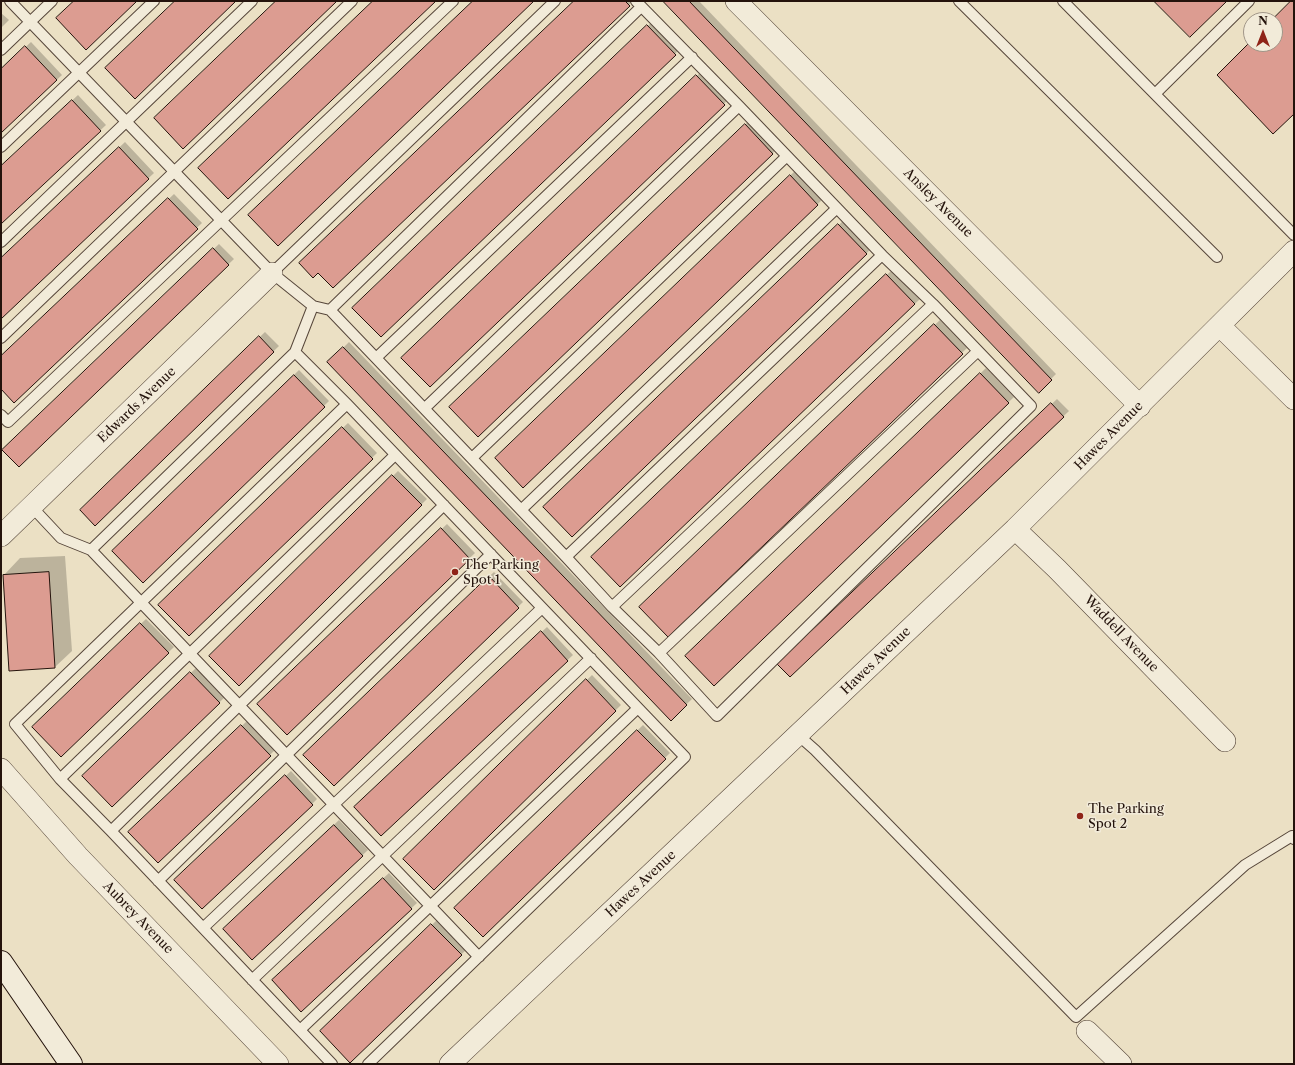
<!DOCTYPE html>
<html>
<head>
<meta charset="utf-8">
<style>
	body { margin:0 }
	#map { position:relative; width:1295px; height:1065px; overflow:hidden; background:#ebe0c4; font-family:"Libre Caslon Text",serif }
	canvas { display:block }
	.frame { position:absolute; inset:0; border:2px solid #24130c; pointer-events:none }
	.north { position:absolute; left:1243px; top:12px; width:40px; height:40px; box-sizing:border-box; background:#f2ebd9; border:1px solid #a09587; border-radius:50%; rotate:0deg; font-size:11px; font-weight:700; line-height:16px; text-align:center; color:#24130c }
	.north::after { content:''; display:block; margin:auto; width:14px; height:18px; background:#8f2418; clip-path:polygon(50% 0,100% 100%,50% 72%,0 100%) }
</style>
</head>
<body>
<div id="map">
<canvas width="1295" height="1065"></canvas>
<div class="frame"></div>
<div class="north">N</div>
</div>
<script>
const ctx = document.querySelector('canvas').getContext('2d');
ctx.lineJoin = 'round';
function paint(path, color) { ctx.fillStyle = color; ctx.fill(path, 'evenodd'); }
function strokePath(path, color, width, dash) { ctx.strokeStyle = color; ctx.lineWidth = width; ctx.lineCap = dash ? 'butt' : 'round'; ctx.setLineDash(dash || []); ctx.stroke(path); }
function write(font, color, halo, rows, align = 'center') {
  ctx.font = font + ' "Libre Caslon Text",serif'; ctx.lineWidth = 3; ctx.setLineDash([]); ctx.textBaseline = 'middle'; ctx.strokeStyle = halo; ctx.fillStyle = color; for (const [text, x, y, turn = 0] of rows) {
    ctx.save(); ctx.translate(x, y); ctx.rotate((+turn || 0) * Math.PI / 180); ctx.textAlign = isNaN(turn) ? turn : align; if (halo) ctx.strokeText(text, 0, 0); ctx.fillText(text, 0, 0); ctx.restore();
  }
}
paint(new Path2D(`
	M575,1H633L333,287Z
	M665,1H699L1056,374L1039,391Z
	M1,13L9,20L1,28Z
	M653,21L680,49L381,336L353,308Z
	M31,42L62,75L1,132V70Z
	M702,71L729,99L430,386L402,358Z
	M78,95L106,125L1,223V167Z
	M750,120L778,148L478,436L451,407Z
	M125,142L154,173L1,318V259Z
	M796,170L823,199L523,486L496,458Z
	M174,194L202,223L14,401L1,387V357Z
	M844,220L872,248L572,535L545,507Z
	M219,244L234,259L19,465L4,450Z
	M892,270L920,299L620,586L593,557Z
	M940,320L967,348L668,635L640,607Z
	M265,332L279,346L95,524L81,510Z
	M349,342L692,699L671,719L329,362Z
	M986,368L1014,397L714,684L687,656Z
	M299,370L329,401L143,582L113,551Z
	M1057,399L1069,411L790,676L778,664Z
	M348,423L377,453L189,635L160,605Z
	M398,471L427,499L239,685L211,656Z
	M447,524L475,553L287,733L259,704Z
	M65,556L72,651L55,667L4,575L20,558Z
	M494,572L523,602L334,785L305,755Z
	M146,619L174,647L61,756L33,727Z
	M547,627L573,655L381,834L360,801Z
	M196,668L225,697L112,806L83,776Z
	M592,675L621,705L434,888L404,859Z
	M247,721L275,750L158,862L135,826Z
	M643,725L670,753L483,936L456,908Z
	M291,771L317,799L312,804L175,880Z
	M339,820L368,850L252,959L229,924Z
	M389,873L417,903L301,1011L278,975Z
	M437,920L466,950L350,1061L321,1031Z`), '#0003');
const building = new Path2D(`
	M74,1H137L86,50L56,18Z
	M175,1H236L135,99L105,68Z
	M276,1H337L183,149L154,118Z
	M373,1H436L228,199L198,168Z
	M473,1H534L278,246L248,215Z
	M574,1H625L630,6L333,288L318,273L313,278L299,263Z
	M663,1H689L1052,380L1039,393Z
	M1154,1H1227L1190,37Z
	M1291,1H1294V114L1273,134L1217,75L1251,41V44H1275V20H1272Z
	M647,25L676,55L381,337L352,308Z
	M25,46L57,80L1,133V69Z
	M696,75L725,105L430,387L401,358Z
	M72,100L101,131L1,224V166Z
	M745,124L773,154L478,437L449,407Z
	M119,147L149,179L1,319V258Z
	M790,175L818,205L523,488L495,458Z
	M168,198L198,229L14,403L1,389V356Z
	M838,224L867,254L572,537L543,507Z
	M213,248L229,265L19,467L2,450Z
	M886,274L915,304L620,587L591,557Z
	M934,324L963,354L668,637L639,607Z
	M259,336L274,352L95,526L80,510Z
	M343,347L687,705L671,721L327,362Z
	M980,373L1009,403L714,686L685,656Z
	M294,375L325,407L143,583L112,551Z
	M1051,403L1064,417L790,677L777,664Z
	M342,427L373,459L189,636L158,605Z
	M392,475L422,505L239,686L209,656Z
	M441,528L470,559L287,735L257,704Z
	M49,572L55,668L9,671L3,575Z
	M489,576L519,608L334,786L303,755Z
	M140,623L169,653L61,757L32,727Z
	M541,631L568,661L381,836L354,807Z
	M190,672L220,703L112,807L82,776Z
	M586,679L616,711L434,890L403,859Z
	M241,725L271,756L158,863L128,832Z
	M637,730L666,759L483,937L454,908Z
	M285,775L313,805L202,909L174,880Z
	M334,825L363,856L252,960L223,929Z
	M383,878L412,909L301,1012L272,980Z
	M431,924L462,955L350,1063L320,1031Z`);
paint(building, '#dc9c91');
strokePath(building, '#24130c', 1);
const service = new Path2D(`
	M10,1L272,273L313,306L330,310L566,557L612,607L659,653L978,351
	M636,1L739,106L882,255L933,304L1031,406L717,716L659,653
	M959,1L1217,257
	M1063,1L1294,235
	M1,50L52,1
	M1155,94L1249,1
	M1,147L154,1
	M1,242L252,1
	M272,273L555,1
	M330,310L641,7
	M1,338L352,1
	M295,352L347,404L685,757L368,1064
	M376,358L692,57
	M425,408L739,106
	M1,415L8,422L453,1
	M472,458L787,156
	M32,507L61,538L91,550L479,957
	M521,510L837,208
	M91,550L295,352L313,306
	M566,557L882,255
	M612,607L933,304
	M798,735L815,750L1076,1017L1245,865L1292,836L1294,839
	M60,779L395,455
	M111,831L444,505
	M158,881L491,554
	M203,928L542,608
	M252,980L591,658
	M300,1030L638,708
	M332,1064L111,831L60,779L15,724L347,404`);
const minor = new Path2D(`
	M736,1L1140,406
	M1220,326L1294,399
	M1015,529L1057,569L1225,741
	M1,536L272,273
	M1,769L78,856L278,1064
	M1087,1031L1121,1064
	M450,1064L1015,529L1294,251`);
const secondary = new Path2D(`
	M1,962L71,1064`);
strokePath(service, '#56463a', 12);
strokePath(minor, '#56463a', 22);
strokePath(secondary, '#24130c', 24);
strokePath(service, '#f2ebd9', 10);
strokePath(minor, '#f2ebd9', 21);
strokePath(secondary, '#f2ebd9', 22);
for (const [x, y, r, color] of [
	[455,572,4,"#8f2418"],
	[1080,816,4,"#8f2418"]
]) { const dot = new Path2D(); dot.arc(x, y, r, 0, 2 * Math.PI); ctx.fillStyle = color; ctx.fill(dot); strokePath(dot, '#f2ebd9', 1.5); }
write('13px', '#24130c', '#f2ebd9', [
	["Ansley Avenue",938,203,45],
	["Edwards Avenue",137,405,-44],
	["Hawes Avenue",1109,436,-45],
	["Waddell Avenue",1121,634,46],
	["Hawes Avenue",876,661,-44],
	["Hawes Avenue",641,884,-43],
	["Aubrey Avenue",138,918,46]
]);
write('13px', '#24130c', '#f2ebd9', [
	["The Parking",463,565],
	["Spot 1",463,580],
	["The Parking",1088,809],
	["Spot 2",1088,824]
], 'left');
</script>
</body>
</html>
